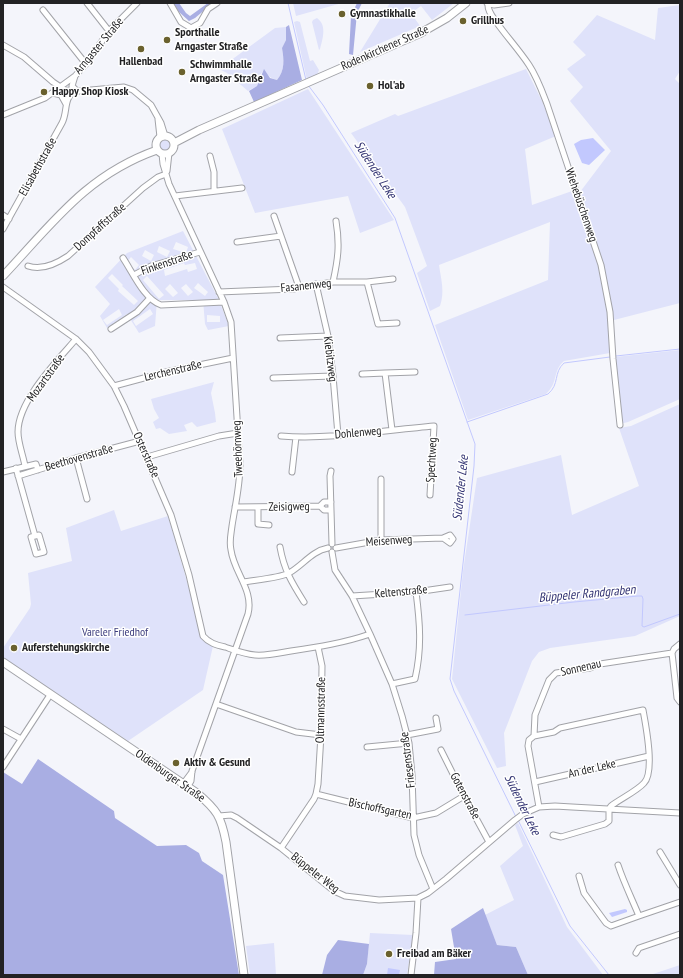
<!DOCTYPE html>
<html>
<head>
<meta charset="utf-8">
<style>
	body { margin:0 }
	#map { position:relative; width:683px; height:978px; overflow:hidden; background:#f4f5fb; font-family:"PT Sans Narrow",sans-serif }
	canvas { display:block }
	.frame { position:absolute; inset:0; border:4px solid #222224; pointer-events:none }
</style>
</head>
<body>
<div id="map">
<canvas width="683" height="978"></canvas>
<div class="frame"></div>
</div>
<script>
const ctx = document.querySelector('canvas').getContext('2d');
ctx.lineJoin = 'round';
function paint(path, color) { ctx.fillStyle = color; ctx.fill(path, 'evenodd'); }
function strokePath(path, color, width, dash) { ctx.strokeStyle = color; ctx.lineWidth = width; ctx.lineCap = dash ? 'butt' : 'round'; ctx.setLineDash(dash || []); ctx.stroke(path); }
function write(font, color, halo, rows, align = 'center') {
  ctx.font = font + ' "PT Sans Narrow",sans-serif'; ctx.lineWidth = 3; ctx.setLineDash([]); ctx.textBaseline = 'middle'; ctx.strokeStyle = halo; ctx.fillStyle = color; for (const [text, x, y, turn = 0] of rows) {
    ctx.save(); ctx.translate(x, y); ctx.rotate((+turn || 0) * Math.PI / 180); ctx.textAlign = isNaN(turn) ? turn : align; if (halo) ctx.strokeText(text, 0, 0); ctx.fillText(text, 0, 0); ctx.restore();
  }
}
paint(new Path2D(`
	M293,3H342L296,16Z
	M390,3H454L432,20L421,6L411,13L420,26L360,52Z
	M680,5V71L675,79L680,84V303L614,320L601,258L580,192L611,151L570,101L583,87L567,69L586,55L573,42L597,15L655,40L658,8Z
	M317,18C327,25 323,38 320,49L319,50L312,22L313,20Z
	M297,21L300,22L310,61L313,60L319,70L317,75L307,80L294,22Z
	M286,27V40L282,48C284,60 285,70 277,80C271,78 267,76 264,70L260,75L257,86L248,91L227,73L219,69L275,28Z
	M526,69L542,101L556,136L525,149L532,205L575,190L578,210H580C594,241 605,280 609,314C610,327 609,340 610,353L564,361C552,371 559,382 546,394L468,420L435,325L548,280L550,222L439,265C441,279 445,292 440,306L430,311L417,273L427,266L405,207L351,133L395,114L398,116Z
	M308,89L394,220L360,233L348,196L255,213L222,129Z
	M158 145a6 6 0 1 1 12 0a6 6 0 1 1-12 0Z
	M183,231L218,298L229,326L208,330L205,324L203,300H157L155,326L139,333L127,314L107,328L100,316L110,304L95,287L127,253ZM176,242L188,247L186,253L173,249ZM159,246L170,251L167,257L157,252ZM145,250L154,255L151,261L142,256ZM131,257L139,265L135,270L127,262ZM184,263L185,265L195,263L197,269L188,272L187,269L165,276L164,270ZM112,274L123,285L122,286L138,301L134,305L118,291L119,289L108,278ZM147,276L164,295L159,299L143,280ZM198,283L208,292L205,296L194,288ZM170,284L178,293L173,297L165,289ZM186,284L193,292L188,296L181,288ZM119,309L122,315L107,325L103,320ZM150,309L153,314L136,326L133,321ZM207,315L220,316V322H207Z
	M680,350V399L628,422L620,424L615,357Z
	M214,382L211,393L215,413L216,422L197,427L192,422L184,425L187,431L169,434L160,428L156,429L153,422L159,418L154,409L151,399Z
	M680,404V616L635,636L550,648L539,652L532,661L504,733L506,766L497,768L452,679L463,571L477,478L561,455L572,515L639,486L619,428L631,426Z
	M114,510L121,531L168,516L203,637L205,642L213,646L203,690L128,741L3,659V648L30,608L31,604L28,573L72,561L66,528Z
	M518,823L567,927L603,975H528L516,947L497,945L485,915L514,900L500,866L523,846L515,825Z
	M370,933L413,935L407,975H363L367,964Z
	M274,943L276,975H250L246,946Z
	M680,965V975H650Z`), '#dfe2fa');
paint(new Path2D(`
	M173,3H179L186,13L190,16L208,3H213L195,18L189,21L179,12Z
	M357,3H362L357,13L353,55L349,54L351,16Z
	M289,25L302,80L254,102L249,91L257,86L264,69L270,78L277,80C285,70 284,60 282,48L286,40V27Z
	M38,759L114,811L115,818L157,846L186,845L199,853L202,861L223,875L239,975H3V772L22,784Z
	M483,908L497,945L516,947L528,975H434L435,962L456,959L451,929Z
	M338,940L369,944L367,964L363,975H322L327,955Z`), '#a9aee3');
paint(new Path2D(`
	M593,138L605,150L589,165L582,163L574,144L581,140Z
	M625,909L627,910V912L612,917L609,913Z
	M388,968L400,970L399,975H387Z`), '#c2c8fe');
strokePath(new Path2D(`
	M288,3L306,80
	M308,85L323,105L395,218L475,444L474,466L450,679L454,691L516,817
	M616,356L680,349
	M467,422L548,394C560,384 553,373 564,363L610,357
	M465,615L574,602L638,596H642L643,599L642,626L644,627L680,614
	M518,820L570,926L609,975`), '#c2c8fe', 1);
const minor = new Path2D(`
	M87,3L109,31
	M170,3L181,22L191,28L200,23L208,9L217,3
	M487,3L494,5L509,3
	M488,3C487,11 493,17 497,23C507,37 519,50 529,65C537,77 542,91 547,104L601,265L610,312L613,359L620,425
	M43,10L86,64
	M3,45L24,57L53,82L65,90L80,91L124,87L133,90L151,105L161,123L165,136
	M75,76L72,86L77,91
	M53,93L61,95L66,104
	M3,115L45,98L75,76L86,64L109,31L137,3
	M158,119L160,137
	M162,154L163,164L169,184L224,302L231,322L240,465C240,486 235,506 232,526C231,534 229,542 231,550C234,573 254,590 248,614L192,771L191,781L188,786
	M210,156L214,172V191
	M167,171L169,153
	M175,196L242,188
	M3,215L9,219
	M274,216L299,287
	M3,229L62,123C68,112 63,98 75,91
	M237,242L281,236
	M123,258C133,273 144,299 161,305L224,302
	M28,266C42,271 56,264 68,256L143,188L158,177L166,174
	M134,275L151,266L200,252
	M333,282C338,259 340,245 336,221
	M367,282L378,324L397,323
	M316,284L328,336L333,376L338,435
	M3,287L76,339L89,352L114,386L124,406L171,515L189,575L203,636C209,643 216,645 225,647C234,650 244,654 255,655C267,656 279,653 291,651C318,647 344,643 370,634
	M219,292L293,289L333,282H367L393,279
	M111,329L137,312L150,298
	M280,338L328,336
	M385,373L415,372
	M362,374L385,373L392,430
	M273,378L333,376
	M114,386L170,371L233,358
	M281,436C329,440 386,430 434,426L430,495
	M147,457L219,436L238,433
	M76,458L87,499
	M25,466C23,455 18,443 18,432C18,401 56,362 76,339
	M16,468L35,536L31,537L36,554L44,552L39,535L35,536
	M331,471L330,476L332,544
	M3,472L36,464L38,470
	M292,472L296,437
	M18,476L76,458L140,441
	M320,506L324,502H331
	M235,507L320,506L324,510H331
	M258,507V524L269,525
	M381,540V479
	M280,547C284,570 292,583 304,602
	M336,548L381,540L443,538L450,543L453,539L450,535L443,538
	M332,552L335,570L352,596L370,634L392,684L402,716L409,743L412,775L414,835L419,855L433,889
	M243,582C255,580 280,578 289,573C303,565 312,551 328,548
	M352,596L416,592L450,587
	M680,644L674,649L672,653L677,698L680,702
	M392,684L415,679C422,648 420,623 416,592
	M216,704L296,732L321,735
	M3,729L21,739
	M407,735L438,729L436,718
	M534,736L529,740L528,746L539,807
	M367,747L409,743
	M441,750L464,796L489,842
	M3,767L50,695
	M535,782L649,756
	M183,784L192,772
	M316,794L413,818L436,813L464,796
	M219,816L231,815L237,818L281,848L334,891L345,896L379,900L418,898L428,893L446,879L515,820L523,814L539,807L555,806L572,807L680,813
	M553,835L561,837L605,824L609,821V809L611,806C620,799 637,791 644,783C655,772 646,726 643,710L560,728L554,732L534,736L535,715L549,680L556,673L590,668L600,664L672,653
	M281,848L314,799L316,794L318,784L321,735L322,666L318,647
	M660,852L680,885
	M618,865C624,883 632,899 639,916L680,902
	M579,876L584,893L606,923L611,926L639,916
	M636,953L639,948L680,934
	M411,975L416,933L418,898`);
const major = new Path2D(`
	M156 145a9 9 0 1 1 18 0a9 9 0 1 1-18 0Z
	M174,143L199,130L419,34L447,18L466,3
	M3,276C52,224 86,175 157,150
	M3,662L197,793C217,810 221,816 226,842L244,975`);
strokePath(minor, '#a2a3a8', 7);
strokePath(major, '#a2a3a8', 9);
strokePath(minor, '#fff', 5);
strokePath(major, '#fff', 7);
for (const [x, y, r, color] of [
	[342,14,4,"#6a612e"],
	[463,21,4,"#6a612e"],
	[167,40,4,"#6a612e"],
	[141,49,4,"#6a612e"],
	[182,72,4,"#6a612e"],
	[370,86,4,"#6a612e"],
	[44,92,4,"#6a612e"],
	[14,648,4,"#6a612e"],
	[176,763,4,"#6a612e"],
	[389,954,4,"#6a612e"]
]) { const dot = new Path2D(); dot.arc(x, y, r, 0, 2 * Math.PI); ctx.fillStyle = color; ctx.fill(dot); strokePath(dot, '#fff', 1.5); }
write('bold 12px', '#222224', '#fff', [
	["Gymnastikhalle",350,14],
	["Grillhus",471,21],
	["Sporthalle",175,33],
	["Arngaster Straße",175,47],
	["Hallenbad",141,62,"center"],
	["Schwimmhalle",190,65],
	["Arngaster Straße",190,79],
	["Hol'ab",378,86],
	["Happy Shop Kiosk",52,92],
	["Auferstehungskirche",22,648],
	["Aktiv & Gesund",184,763],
	["Freibad am Bäker",397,954]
], 'left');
write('12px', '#222224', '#fff', [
	["Arngaster Straße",99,46,-50],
	["Rodenkirchener Straße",385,48,-24],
	["Elisabethstraße",38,167,-61],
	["Wiehebüschenweg",581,205,71],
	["Dompfaffstraße",100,227,-42],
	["Finkenstraße",167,263,-19],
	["Fasanenweg",306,286,-6],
	["Kiebitzweg",330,359,83],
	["Lerchenstraße",173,371,-13],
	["Mozartstraße",46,378,-54],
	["Dohlenweg",358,433,-5],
	["Tweehörnweg",238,449,-92],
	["Osterstraße",146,455,66],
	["Beethovenstraße",79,458,-16],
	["Spechtweg",432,460,-87],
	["Zeisigweg",289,507,-1],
	["Meisenweg",389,541,-4],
	["Keltenstraße",401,592,-5],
	["Sonnenau",581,668,-13],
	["Oltmannsstraße",321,710,-89],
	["Friesenstraße",408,760,-97],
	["An der Leke",592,769,-13],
	["Oldenburger Straße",170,776,35],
	["Gotenstraße",465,796,62],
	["Bischoffsgarten",380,809,12],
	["Büppeler Weg",315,873,38]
]);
write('12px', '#3c3d7d', '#fff', [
	["Vareler Friedhof",115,633]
]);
write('italic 13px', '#333473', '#fff', [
	["Südender Leke",375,170,57],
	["Südender Leke",461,488,-84],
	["Büppeler Randgraben",587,594,-5],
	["Südender Leke",522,805,64]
]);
</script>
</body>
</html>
